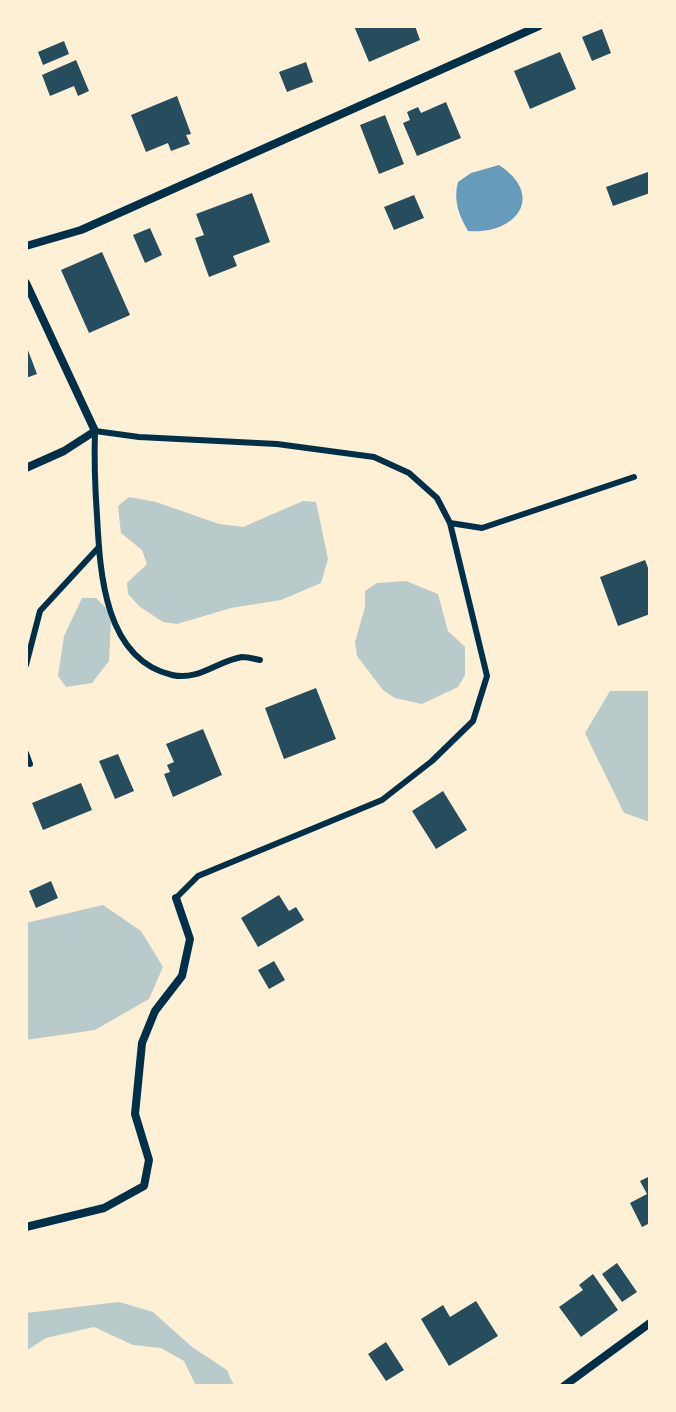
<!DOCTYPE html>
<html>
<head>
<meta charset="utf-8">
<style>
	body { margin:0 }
	#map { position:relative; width:676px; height:1412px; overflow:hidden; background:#fdf0d5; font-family:Inter,sans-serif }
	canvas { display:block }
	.frame { position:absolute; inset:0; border:28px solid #fdf0d5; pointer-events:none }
</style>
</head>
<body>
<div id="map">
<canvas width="676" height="1412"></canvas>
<div class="frame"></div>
</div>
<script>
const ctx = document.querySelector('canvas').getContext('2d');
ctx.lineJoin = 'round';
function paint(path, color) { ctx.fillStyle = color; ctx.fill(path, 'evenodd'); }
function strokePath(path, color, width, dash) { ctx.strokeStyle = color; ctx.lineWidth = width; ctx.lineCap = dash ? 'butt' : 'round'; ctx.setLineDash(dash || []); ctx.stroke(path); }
paint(new Path2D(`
	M129,497L156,502L219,524L243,527L303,501L316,502L328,559L321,583L281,600L231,608L177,624L163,622L140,607L128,594L127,583L147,564L142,550L121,533L118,506Z
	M406,581L438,594L448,631L465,647V675L458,687L422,704L395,698L383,690L357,656L355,642L365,607V591L377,583Z
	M82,598H96L106,608L111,621L109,661L92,683L66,687L58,676L64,636Z
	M610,691H650V822L624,813L585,733Z
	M103,905L141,931L163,967L149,999L95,1030L26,1040V923Z
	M119,1302L153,1312L192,1347L227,1370L234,1386H196L184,1361L161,1348L133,1345L94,1327L46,1338L26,1351V1313Z`), '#b9caca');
paint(new Path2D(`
	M499,165C546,196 516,235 468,231C459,216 453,200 458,182L471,173Z`), '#669bbc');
paint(new Path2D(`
	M354,26H415L420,40L369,62Z
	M602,29L611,53L592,61L582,37Z
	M64,41L69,54L43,65L38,52Z
	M560,52L576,89L530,109L514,71Z
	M76,60L89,91L78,96L74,86L50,96L42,75Z
	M306,62L313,82L287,92L279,72Z
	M177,96L191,134L186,135L190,144L171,151L168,143L146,152L131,115Z
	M446,102L461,138L417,156L403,123L410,120L407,112L418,107L421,113Z
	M385,115L404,164L379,174L360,125Z
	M648,172L650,193L613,206L606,187Z
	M252,193L270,242L233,256L237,266L209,277L195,238L204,235L196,214Z
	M414,195L424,218L394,230L384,207Z
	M150,228L162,255L145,263L133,235Z
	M102,252L130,315L89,333L61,270Z
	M26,345L37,374L26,378Z
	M645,560L650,573V614L618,626L600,577Z
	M316,688L336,739L284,759L265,708Z
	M203,729L222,775L173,797L164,774L170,772L167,765L174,762L166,744Z
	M118,754L134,791L115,799L99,761Z
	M81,783L92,810L43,830L32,803Z
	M443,791L467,830L436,849L412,811Z
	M51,881L58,898L36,908L29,891Z
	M279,895L289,911L296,907L304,920L258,947L241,918Z
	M274,961L285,980L269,989L258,970Z
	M650,1176V1223L642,1227L630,1203L647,1194L640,1181Z
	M617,1263L637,1292L622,1302L602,1274Z
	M593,1274L618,1310L581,1337L559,1307L583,1290L579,1285Z
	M476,1301L498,1336L449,1366L421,1319L443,1305L450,1317Z
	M386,1342L404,1370L386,1381L368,1354Z`), '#264d5e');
strokePath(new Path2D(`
	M450,523L482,528L634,477
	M26,665L40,611L99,547
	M26,753L30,764
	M176,898L198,876L382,800L432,761L473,721L487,676L450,523L437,498L409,473L374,457L277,444L139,437L95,431C94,459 95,487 97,516C100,572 104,659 172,675C199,681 217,661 242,657C247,657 255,659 260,660`), '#003049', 6);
strokePath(new Path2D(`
	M26,246L81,230L539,26
	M26,283L95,431L64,451L26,468
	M26,1227L104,1208L144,1186L149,1160L135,1114L142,1043L155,1011L182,976L190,939L176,898
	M564,1386L650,1323`), '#003049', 8);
</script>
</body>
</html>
